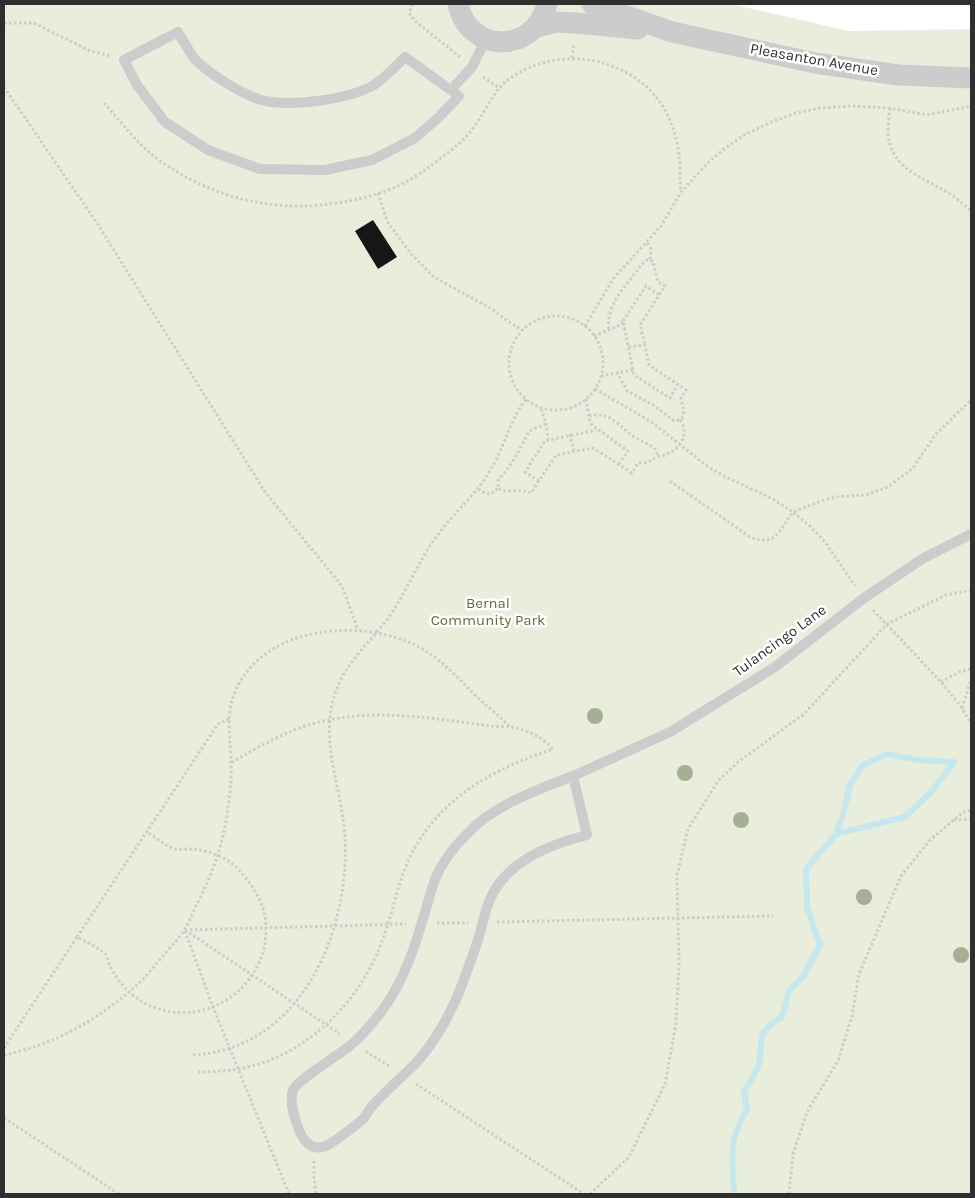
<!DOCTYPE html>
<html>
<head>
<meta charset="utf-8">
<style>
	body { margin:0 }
	#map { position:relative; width:975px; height:1198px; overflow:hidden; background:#fff; font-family:Karla,sans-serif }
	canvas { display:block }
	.frame { position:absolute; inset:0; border:5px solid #2f2f2f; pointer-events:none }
</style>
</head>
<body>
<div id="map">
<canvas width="975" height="1198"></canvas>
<div class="frame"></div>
</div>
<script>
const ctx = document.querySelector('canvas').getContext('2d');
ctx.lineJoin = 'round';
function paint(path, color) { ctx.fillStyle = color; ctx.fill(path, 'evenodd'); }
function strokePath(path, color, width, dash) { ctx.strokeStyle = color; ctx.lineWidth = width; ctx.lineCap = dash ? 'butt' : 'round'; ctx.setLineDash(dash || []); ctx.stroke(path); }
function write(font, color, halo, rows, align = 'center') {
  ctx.font = font + ' Karla,sans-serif'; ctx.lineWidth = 5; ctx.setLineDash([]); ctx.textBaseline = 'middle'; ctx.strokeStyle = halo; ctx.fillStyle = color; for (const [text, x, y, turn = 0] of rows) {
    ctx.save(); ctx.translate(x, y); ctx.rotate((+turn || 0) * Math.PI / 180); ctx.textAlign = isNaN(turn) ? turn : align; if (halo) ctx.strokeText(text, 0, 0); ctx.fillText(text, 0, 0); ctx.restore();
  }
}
paint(new Path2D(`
	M4,4H731L849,31L971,29V1194H4Z`), '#e9eddc');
strokePath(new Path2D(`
	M836,834L844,811L850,785L862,766L887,754L917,760L954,762
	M733,1194L734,1189C732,1156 728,1140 747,1110L744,1091C750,1082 757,1073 759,1063C765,1035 753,1035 782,1017L789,991L804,975L820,945L807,907L806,869L836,834L905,817L932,791L954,762`), '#c7e7ee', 6);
paint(new Path2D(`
	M373,220L397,257L378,269L355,231Z`), '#161616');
strokePath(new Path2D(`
	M413,4L409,13L415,21L460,57
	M4,23H34L90,51L111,56
	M572,58L574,44
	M483,77L498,87
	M4,87L97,223L265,492L342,586L358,630
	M104,103C122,123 138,145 159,160C227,209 307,218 386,191C409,183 431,166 450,151C459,144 467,137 474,127C488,108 493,88 515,75C568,42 643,61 669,118C674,129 678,143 679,155C681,167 679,180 681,192
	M890,108C889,116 888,124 888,132C890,167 918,175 943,190C954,196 962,203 971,211
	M378,193L387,221L411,254L434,277L492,309L509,322L522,330
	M647,243L651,249L650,260
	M509 363a47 47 0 1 1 94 0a47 47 0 1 1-94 0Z
	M623,321L646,286L659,295L640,325L645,345
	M585,326L613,279L661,226L681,192L708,163L724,149L744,135L771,122L796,113L821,108L852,106L890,108L927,115L971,106
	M609,329C605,304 628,284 641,265L647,260L653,261L658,282L665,286L659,295
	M594,336L618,326L623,321L634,375L670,398L678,384
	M617,372L627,391L653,405L673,420L676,421L682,418L684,412L681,398L686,390L649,365L645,345L628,347
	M601,376L633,370
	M595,389L653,423L707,466L722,475L773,499L793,512L821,501L836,497L865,495L888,487L913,468L935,435L971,400
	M586,399L590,422L593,426L628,451L619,464
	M541,409L546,424L548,439
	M589,416C609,410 620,427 634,437C641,441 649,444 655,449L657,452V457
	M546,424L533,429L529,432L512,463L498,481V488C509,495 519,487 531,493L556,455L593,448L632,473L638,463C649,463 649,461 657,457C660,456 663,456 665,455C681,449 690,434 680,420
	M570,434L574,451
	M539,481L525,472L545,441L596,430
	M670,481L750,537C775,548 780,530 793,512L811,527L825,542L855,586
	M478,489C487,495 490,496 498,488
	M873,610L941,682L962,708L971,724
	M941,682L959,672L971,669
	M962,708L971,680
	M954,820L971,819
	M497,922L773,916
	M437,923H468
	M185,930L340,1034
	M185,930L406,924
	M185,931L213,1007L289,1194
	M77,937L218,724L229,719
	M4,1048L77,937C84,941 101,949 106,955C108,958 108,963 110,966C119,984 134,1000 153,1007C215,1031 281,974 263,908C259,895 248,880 239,870C227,857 208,850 191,849C185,849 177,851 172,848C163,844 155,837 147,832
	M366,1051L390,1067
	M4,1055C54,1045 100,1019 138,984C147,976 154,966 162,957C169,948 179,939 185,929C190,921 193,912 197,904C214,870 223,845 228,808C230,793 232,779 231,764C231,740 225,715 235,692C263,625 362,617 419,647C441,659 457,677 474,694C486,706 499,715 510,727
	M193,1055C301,1049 350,932 345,837C342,788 318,739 336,691C346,663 368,644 386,621C407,593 418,559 440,532C454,513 473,497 486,477C503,453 508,423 526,399
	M198,1072C211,1072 225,1071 239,1069C304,1057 358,1005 381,944C395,909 398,873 419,841C449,792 500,767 553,749C543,737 525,729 510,727C504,726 497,727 491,726C437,719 382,709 328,720C293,727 261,745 231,763
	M416,1084L584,1194
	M4,1118L119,1194
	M314,1161V1177L316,1194
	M590,1194L629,1157L665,1084L676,1023L679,965L677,875L688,829L718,781L738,762L804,714L887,624L946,595L971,590
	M789,1194L793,1154L807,1112L838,1061L852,1016L859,974L901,876L930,840L962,813L971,810`), '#ccc', 3, [2.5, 2.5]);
strokePath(new Path2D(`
	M178,32C183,40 188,50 194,58C207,73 239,92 258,99C286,108 348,100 374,85C386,77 395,67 405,57L459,96L439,117L415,138L372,160L325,170L260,169L208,150L165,122L137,85L124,60Z
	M451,90L472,67L486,39
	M573,776L587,835C556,843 522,855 501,881C488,897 485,914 480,933C476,947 471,960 466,974C455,1005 438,1039 415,1064C402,1077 387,1090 374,1104C370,1108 367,1114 363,1119C354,1127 343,1135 333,1142C318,1152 307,1148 300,1132C295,1121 289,1102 293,1090C297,1080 341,1054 352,1044C363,1035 372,1023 381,1012C401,986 413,954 422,922C427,907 430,892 436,877C443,861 454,847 466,835C493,805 537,790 573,776Z
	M573,776L670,732L775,667L864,598L922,559L971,534`), '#ccc', 10);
strokePath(new Path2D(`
	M458,4C469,55 535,54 547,4
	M592,4L672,32L815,63L898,75L971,78
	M537,27L557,22L575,23L638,29`), '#ccc', 21);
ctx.fillStyle = '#a6af93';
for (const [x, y] of [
	[595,716],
	[685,773],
	[741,820],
	[864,897],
	[961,955]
]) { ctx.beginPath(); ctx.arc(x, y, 8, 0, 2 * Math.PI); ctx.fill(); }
write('15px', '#2f2f2f', '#fff', [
	["Pleasanton Avenue",814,60,10],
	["Tulancingo Lane",780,641,-36]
]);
write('15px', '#5d6d3a', '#fff', [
	["Bernal",488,604],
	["Community Park",488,621]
]);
</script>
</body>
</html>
